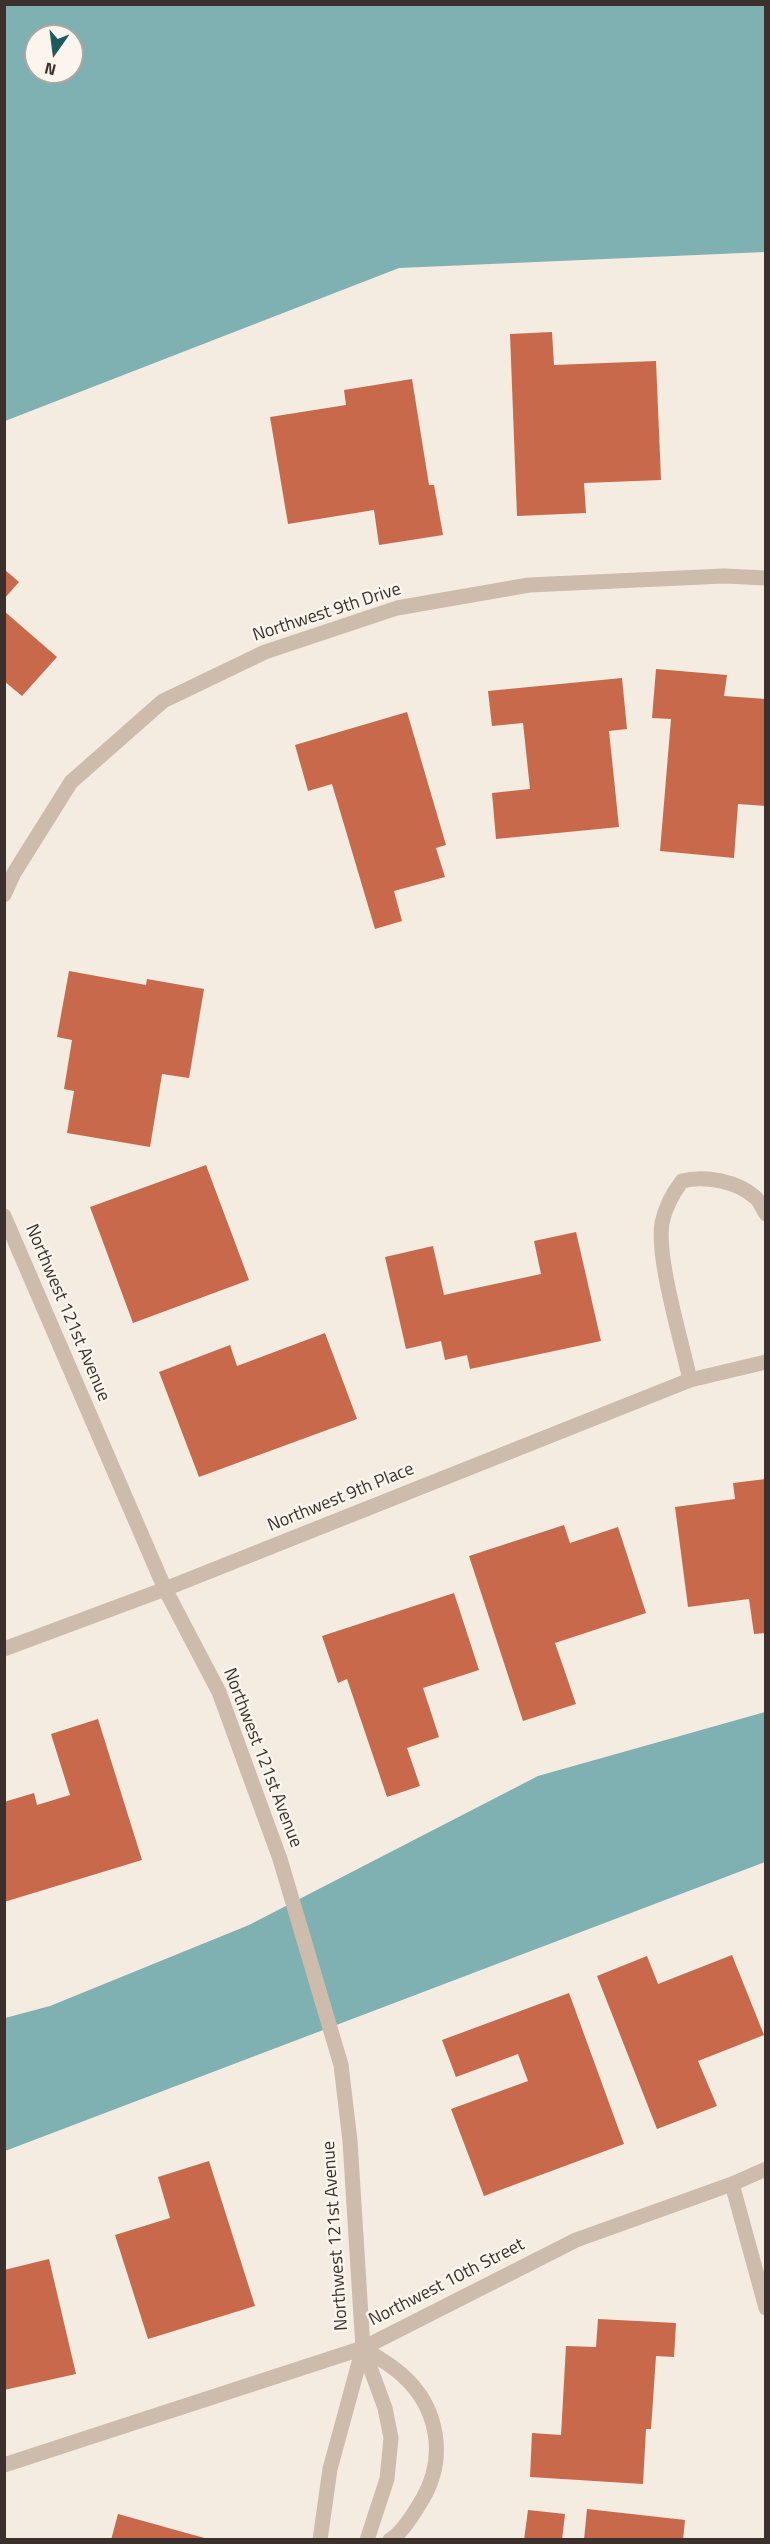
<!DOCTYPE html>
<html>
<head>
<meta charset="utf-8">
<style>
	body { margin:0 }
	#map { position:relative; width:770px; height:2544px; overflow:hidden; background:#f4ebe1; font-family:"Titillium Web",sans-serif }
	canvas { display:block }
	.frame { position:absolute; inset:0; border:6px solid #3b302b; pointer-events:none }
	.north { position:absolute; left:24px; top:24px; width:60px; height:60px; box-sizing:border-box; background:#fbf5ee; border:2px solid #aea6a0; border-radius:50%; rotate:194deg; font-size:16px; font-weight:700; line-height:24px; text-align:center; color:#3b302b }
	.north::after { content:''; display:block; margin:auto; width:21px; height:27px; background:#1f5a5e; clip-path:polygon(50% 0,100% 100%,50% 72%,0 100%) }
</style>
</head>
<body>
<div id="map">
<canvas width="770" height="2544"></canvas>
<div class="frame"></div>
<div class="north">N</div>
</div>
<script>
const ctx = document.querySelector('canvas').getContext('2d');
ctx.lineJoin = 'round';
function paint(path, color) { ctx.fillStyle = color; ctx.fill(path, 'evenodd'); }
function strokePath(path, color, width, dash) { ctx.strokeStyle = color; ctx.lineWidth = width; ctx.lineCap = dash ? 'butt' : 'round'; ctx.setLineDash(dash || []); ctx.stroke(path); }
function write(font, color, halo, rows, align = 'center') {
  ctx.font = font + ' "Titillium Web",sans-serif'; ctx.lineWidth = 5; ctx.setLineDash([]); ctx.textBaseline = 'middle'; ctx.strokeStyle = halo; ctx.fillStyle = color; for (const [text, x, y, turn = 0] of rows) {
    ctx.save(); ctx.translate(x, y); ctx.rotate((+turn || 0) * Math.PI / 180); ctx.textAlign = isNaN(turn) ? turn : align; if (halo) ctx.strokeText(text, 0, 0); ctx.fillText(text, 0, 0); ctx.restore();
  }
}
paint(new Path2D(`
	M5,4L765,5V252L399,268L5,421ZM36,36H72V72H36Z
	M765,1712V1862L5,2151V2018L50,2006L249,1925L538,1776Z`), '#7fb0b2');
paint(new Path2D(`
	M552,332L554,365L656,361L661,480L584,483L586,513L517,516L510,334Z
	M412,379L429,485H434L443,535L379,545L374,510L288,524L270,417L346,405L344,390Z
	M4,569L19,582L4,599Z
	M4,611L57,657L22,696L4,681Z
	M656,669L727,675L724,696L766,699V806L738,804L734,858L660,851L671,719L652,718Z
	M622,678L627,729L609,731L619,827L496,839L492,793L530,789L523,723L492,726L488,691Z
	M407,712L446,845L436,848L445,877L394,891L402,921L375,929L332,784L308,791L295,745Z
	M69,971L146,985L147,979L204,989L189,1078L162,1074L150,1147L67,1133L74,1091L64,1089L72,1040L57,1037Z
	M206,1165L249,1280L133,1323L90,1207Z
	M576,1232L601,1341L470,1369L467,1355L445,1360L441,1341L406,1349L385,1257L433,1246L444,1295L541,1274L534,1241Z
	M325,1333L357,1419L199,1477L159,1372L230,1345L237,1366Z
	M766,1479V1633L754,1634L749,1599L688,1607L675,1507L735,1499L733,1483Z
	M564,1525L570,1543L618,1527L646,1613L555,1643L576,1704L523,1721L469,1556Z
	M454,1593L479,1670L423,1688L439,1737L407,1748L420,1786L387,1797L347,1679L338,1683L322,1636Z
	M98,1719L142,1860L4,1902V1802L34,1793L37,1805L70,1795L51,1734Z
	M732,1955L764,2035L698,2061L717,2106L657,2129L597,1976L647,1956L658,1984Z
	M569,1993L624,2144L484,2196L451,2109L528,2081L518,2054L456,2077L442,2040Z
	M209,2161L255,2306L148,2339L115,2235L170,2218L158,2177Z
	M49,2259L76,2374L4,2390V2270Z
	M598,2319L676,2323L674,2357L656,2356L651,2429H646L643,2484L530,2477L532,2433L561,2435L566,2346L596,2347Z
	M587,2509L685,2520L683,2540H584Z
	M528,2510L565,2514L562,2540H524Z
	M118,2514L208,2539L207,2540H111Z`), '#c8694b');
strokePath(new Path2D(`
	M4,895L14,873L71,782L163,701L265,652L397,608L529,585L724,576L766,578
	M4,1216L165,1589L219,1692L280,1859L341,2065L350,2141L363,2348L385,2408L391,2438L387,2479L367,2540
	M690,1380C682,1342 656,1258 662,1223C665,1208 673,1193 682,1181C704,1175 738,1181 756,1198C760,1202 763,1209 766,1214
	M4,1649L165,1589L690,1380L766,1362
	M732,2184L766,2308
	M363,2348C375,2356 390,2364 401,2374C439,2407 447,2458 422,2500C414,2513 403,2532 390,2540
	M4,2465L363,2348L576,2240L732,2184L766,2169
	M320,2540L330,2469L363,2348`), '#cdbbac', 15);
write('18px', '#3b302b', '#fbf5ee', [
	["Northwest 9th Drive",327,613,-18],
	["Northwest 121st Avenue",67,1313,67],
	["Northwest 9th Place",341,1498,-22],
	["Northwest 121st Avenue",262,1758,69],
	["Northwest 121st Avenue",336,2236,-94],
	["Northwest 10th Street",447,2283,-27]
]);
</script>
</body>
</html>
